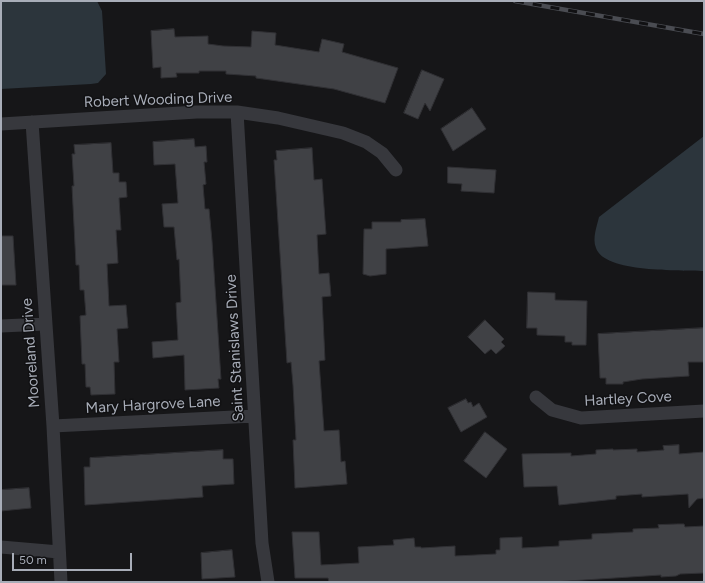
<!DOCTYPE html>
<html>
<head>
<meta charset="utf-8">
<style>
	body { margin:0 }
	#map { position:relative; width:705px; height:583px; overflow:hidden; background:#161618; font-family:Figtree,sans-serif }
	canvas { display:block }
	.frame { position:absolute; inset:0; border:2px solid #a8adb8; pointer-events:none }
	.scale { position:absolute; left:12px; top:553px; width:120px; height:18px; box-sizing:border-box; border:2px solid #a8adb8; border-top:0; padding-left:5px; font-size:12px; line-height:14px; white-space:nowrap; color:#a8adb8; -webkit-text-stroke:3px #111113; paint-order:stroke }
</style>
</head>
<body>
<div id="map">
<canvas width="705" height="583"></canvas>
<div class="frame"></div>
<div class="scale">50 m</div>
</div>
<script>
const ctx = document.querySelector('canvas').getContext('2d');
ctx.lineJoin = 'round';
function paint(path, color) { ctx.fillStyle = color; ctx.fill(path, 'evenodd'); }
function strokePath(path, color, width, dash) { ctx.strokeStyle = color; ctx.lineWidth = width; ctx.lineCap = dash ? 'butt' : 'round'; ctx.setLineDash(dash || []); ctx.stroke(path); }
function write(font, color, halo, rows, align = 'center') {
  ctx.font = font + ' Figtree,sans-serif'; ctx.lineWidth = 3; ctx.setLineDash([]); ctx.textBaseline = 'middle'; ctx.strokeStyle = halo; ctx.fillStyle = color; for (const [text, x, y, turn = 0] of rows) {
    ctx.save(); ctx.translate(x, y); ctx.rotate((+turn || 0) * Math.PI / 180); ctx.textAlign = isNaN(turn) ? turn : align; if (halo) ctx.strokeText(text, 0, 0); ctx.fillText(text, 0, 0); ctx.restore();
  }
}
paint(new Path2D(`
	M1,1H97L102,11L106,74L98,83L91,84L1,89Z
	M704,136V271C681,270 604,273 596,248C592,238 597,226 599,217Z`), '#2c353c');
const building = new Path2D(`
	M174,29L175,37L208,36V44L223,46L251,47L252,31L276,33L275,45L319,52L322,39L344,44L342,52L398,68L385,103L334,89L256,78V76L226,74V71H199V73H176L177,77L161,78V67L153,68L151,31Z
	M422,70L444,79L430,111L425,103L418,119L404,113Z
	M472,108L486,129L453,151L441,129Z
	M194,139L195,147L206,146L207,162H204L206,184L203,185L205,209H209L212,241L221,379H218L219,388L185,390L184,355L153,358L152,342L178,340L176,303L181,302L179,259L177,260L174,227H164L162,204L178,203L175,164L154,165L153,142Z
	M111,143L113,173H119V182H126L127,197L119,198L121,230H116L118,263L107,264L109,306L126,305L128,328L117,329L119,362H114L115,394L91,395L90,387H86L85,364H82L80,316L86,315L84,290H80L79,265H76L72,186H74L72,154H75L74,145Z
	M312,148L314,180L322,179L326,234L317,235L319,274L329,273L331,296L322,297L325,360L319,361L324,431L339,430L341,462L345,461L347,484L295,488L293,440H296L293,385L291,362L287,363L274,160H277L276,151Z
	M448,167L496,170L494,193L461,191L462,184L448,183Z
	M425,219L428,246L386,249V274L370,276L363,274L364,229H372V222H401V220Z
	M1,236H13L16,285H1Z
	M528,292L555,293V300L587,301L586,345H572V342H565V336L537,335V328H527Z
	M485,320L504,339L501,342L505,346L496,354L491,349L485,354L468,337Z
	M704,328V362H688L689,376L642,379L623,382V384H606V378H600L598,334Z
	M466,399L468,403L471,402L473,407L479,403L487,417L461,432L448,408Z
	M485,432L507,449L486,478L464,461Z
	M679,445V454L704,452V498L697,499L689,508L688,494L642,497V494L616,496V499L559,505L557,486L524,487L522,454L571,453V456L596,454V450L613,449V450L637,449V452L664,450L663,446Z
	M223,450V459H233L234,484L202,486L203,497L85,505L84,467H90V458Z
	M29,488L31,508L1,511V490Z
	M677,524H684L685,527L704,526V573L680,574L676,576L661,577V575L553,582H329L328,578H295L292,532H319L321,565L359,563L358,547L394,545L393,540L414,538L415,547H421V548L455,546V556L496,554V550H500V538L522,537V548L559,546V541L592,539V534L633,532V529L659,528L658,525Z
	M232,550L235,577L202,579L201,553Z`);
paint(building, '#404145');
strokePath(building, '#303034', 1);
strokePath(new Path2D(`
	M237,112L262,543L268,582
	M32,122L53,426L61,582
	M1,124L197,112H237L278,118L343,133L366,142L382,153L396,170
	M1,326L45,324
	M536,397L552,410L581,418L704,411
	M53,426L254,416
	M1,547L59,552`), '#37383d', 13);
const rail = new Path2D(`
	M515,1L704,34`);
strokePath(rail, '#4a4c52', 4.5);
strokePath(rail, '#111113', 3, [9]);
write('15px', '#a8adb8', '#111113', [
	["Robert Wooding Drive",158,100,-2],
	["Saint Stanislaws Drive",235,348,-93],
	["Mooreland Drive",31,353,-94],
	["Hartley Cove",628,399,-3],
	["Mary Hargrove Lane",153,405,-3]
]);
</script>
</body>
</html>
